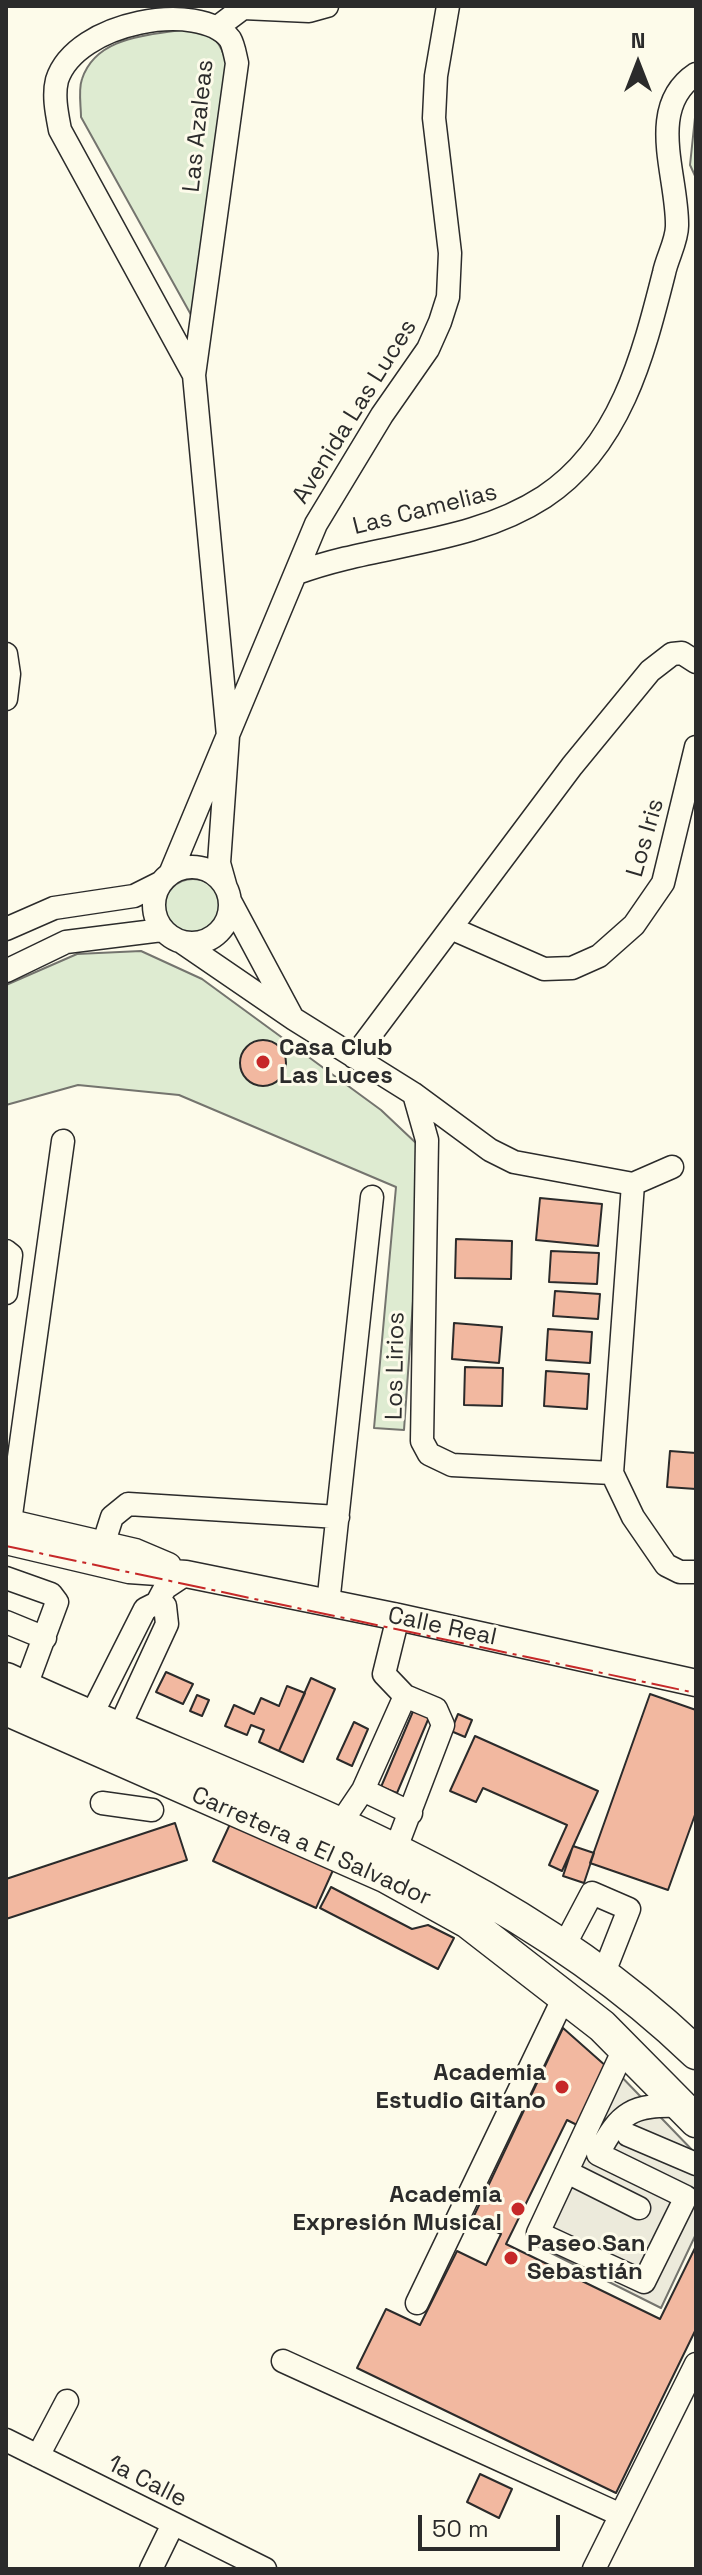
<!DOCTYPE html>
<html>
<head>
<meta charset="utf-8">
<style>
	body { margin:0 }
	#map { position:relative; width:702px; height:2575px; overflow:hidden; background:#fdfbea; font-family:"Space Grotesk",sans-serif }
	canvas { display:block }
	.frame { position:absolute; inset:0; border:8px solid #2b2b2b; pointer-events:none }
	.north { position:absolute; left:598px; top:24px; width:80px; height:80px; -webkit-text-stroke:6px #fdfbea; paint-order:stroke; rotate:0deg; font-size:22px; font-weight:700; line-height:32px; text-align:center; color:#2b2b2b }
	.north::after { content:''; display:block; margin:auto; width:28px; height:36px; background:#2b2b2b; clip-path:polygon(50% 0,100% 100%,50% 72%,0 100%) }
	.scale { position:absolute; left:418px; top:2515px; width:142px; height:36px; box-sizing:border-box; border:4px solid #2b2b2b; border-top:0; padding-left:10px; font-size:24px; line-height:28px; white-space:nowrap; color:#2b2b2b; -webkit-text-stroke:6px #fdfbea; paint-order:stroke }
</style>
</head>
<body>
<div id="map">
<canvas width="702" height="2575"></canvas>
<div class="frame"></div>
<div class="north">N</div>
<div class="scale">50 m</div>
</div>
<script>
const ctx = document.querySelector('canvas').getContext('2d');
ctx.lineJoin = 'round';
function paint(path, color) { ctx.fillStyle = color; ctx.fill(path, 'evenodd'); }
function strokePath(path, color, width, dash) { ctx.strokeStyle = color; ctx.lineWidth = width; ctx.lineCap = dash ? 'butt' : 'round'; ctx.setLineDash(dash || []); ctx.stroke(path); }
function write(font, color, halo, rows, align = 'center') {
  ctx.font = font + ' "Space Grotesk",sans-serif'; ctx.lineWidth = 6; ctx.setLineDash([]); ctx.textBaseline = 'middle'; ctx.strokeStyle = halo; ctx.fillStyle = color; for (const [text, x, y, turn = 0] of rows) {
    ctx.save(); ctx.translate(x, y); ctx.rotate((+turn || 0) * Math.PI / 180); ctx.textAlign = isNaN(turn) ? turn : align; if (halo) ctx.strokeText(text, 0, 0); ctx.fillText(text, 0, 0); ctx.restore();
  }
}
const green = new Path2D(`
	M192,28C214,34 221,42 227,65L195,322L81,117C81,106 78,90 82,79C97,34 152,36 192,28Z
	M696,108V178L690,165Z
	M164 908a29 29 0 1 1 58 0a29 29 0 1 1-58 0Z
	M141,951L202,979L381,1110L417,1144L421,1187L404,1430L374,1428L396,1187L179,1095L78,1085L6,1105V985L77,954Z`);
paint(green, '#deebd1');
strokePath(green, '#74746e', 2);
const parking = new Path2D(`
	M614,2069L696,2154V2234L661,2308L527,2241Z`);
paint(parking, '#eceadb');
strokePath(parking, '#74746e', 2);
const building = new Path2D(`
	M240 1063a23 23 0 1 1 46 0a23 23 0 1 1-46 0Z
	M540,1198L602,1204L598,1246L536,1240Z
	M456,1239L512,1241L511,1279L455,1278Z
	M551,1251L599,1253L597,1284L549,1282Z
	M555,1291L600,1294L598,1319L553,1316Z
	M454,1323L502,1327L499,1363L452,1359Z
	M548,1329L592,1332L590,1363L546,1360Z
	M465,1367L503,1368L502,1406L464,1405Z
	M546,1371L589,1374L587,1409L544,1406Z
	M670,1451L696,1453V1489L667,1487Z
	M166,1672L193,1684L183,1704L156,1692Z
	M311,1678L335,1689L303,1762L279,1751Z
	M287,1686L305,1693L279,1751L259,1742L264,1730L251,1725L247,1735L225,1726L234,1705L254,1714L261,1698L279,1706Z
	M650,1694L696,1710V1812L668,1890L590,1863Z
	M197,1695L209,1700L202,1716L190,1711Z
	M414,1709L430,1715L397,1793L381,1787Z
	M458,1714L472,1720L465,1737L451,1731Z
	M354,1722L368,1729L352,1766L337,1759Z
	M475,1736L598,1791L562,1871L549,1865L567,1825L483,1788L476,1802L450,1791Z
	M231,1822L334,1868L316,1908L213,1861Z
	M175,1823L187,1860L6,1919V1879Z
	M573,1846L594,1853L584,1883L563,1876Z
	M331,1887L412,1929L428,1925L454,1938L438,1969L320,1908Z
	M563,2028L607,2067L579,2126L567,2120L506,2244L660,2319L696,2246V2329L616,2493L357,2368L386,2309L420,2325L457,2251L486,2265L501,2234L472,2220Z
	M480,2474L512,2489L499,2518L467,2502Z`);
paint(building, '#f2b8a0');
strokePath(building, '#2b2b2b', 2);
const minor = new Path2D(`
	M219,26L243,8L309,11L327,6
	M194,375L60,130C57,114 53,96 57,80C76,21 200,0 230,39C234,46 235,55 237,63L194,375L228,736L219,863L226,888
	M297,573C378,543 470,545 544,497C620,447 643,356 664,273C667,258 677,241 677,226C678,176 645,108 696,74
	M6,654L9,674L6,699
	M154 905a38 38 0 1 1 76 0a38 38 0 1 1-76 0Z
	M170,874L316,524L382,415L428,349L440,322L448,297L450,253L434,118L436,76L448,6
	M230,901L291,1015
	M6,929L54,908L134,896L160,883
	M453,929L544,969L572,968L599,956L634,925L663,883L696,747
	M183,943L294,1019L414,1094L490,1150L514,1162L633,1184L672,1167
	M6,971L66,942L162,930
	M354,1057L572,766L650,671L672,654L682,653L696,662
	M414,1094L427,1140L422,1441L429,1454L452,1465L612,1473
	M633,1184L612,1473L633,1517L666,1565L680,1572H696
	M6,1251L11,1255L6,1293
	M10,1522L63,1141
	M103,1545L112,1517L128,1504L338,1517
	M6,1578L51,1594L57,1602L26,1686
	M328,1604L372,1197
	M6,1622L45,1638
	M91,1716L145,1609L157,1603L165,1588L186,1574
	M119,1728L167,1624L165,1606L157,1603
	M363,1790L411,1813
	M102,1803L152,1810
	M340,1824L363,1790L405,1696
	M396,1848L443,1725L436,1709L405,1696L384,1674L398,1617
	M564,1946L592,1893L629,1909L603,1975
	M624,2049L538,2233L644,2282L686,2197L598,2154C620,2112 632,2104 681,2106
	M628,2135L696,2164
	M567,2172L639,2208
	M417,2303L565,1995
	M283,2361L621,2515
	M6,2440L265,2569
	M38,2456L67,2401
	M151,2569L173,2524
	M594,2569L696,2364`);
const major = new Path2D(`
	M6,1522L135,1552L168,1566
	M6,1541L129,1570L186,1574L398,1617L696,1683`);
const highway = new Path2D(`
	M6,1679C246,1790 501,1865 696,2053
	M6,1709L385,1876L468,1922L602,2026L696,2121`);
strokePath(minor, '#2b2b2b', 25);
strokePath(major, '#2b2b2b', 29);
strokePath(highway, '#2b2b2b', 35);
strokePath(minor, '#fdfbea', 22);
strokePath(major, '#fdfbea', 26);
strokePath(highway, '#fdfbea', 32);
strokePath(new Path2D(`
	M6,1546L696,1693`), '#c62828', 2, [28, 6, 4, 6]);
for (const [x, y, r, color] of [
	[263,1062,8,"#c62828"],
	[562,2087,8,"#c62828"],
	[518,2209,8,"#c62828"],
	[511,2258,8,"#c62828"]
]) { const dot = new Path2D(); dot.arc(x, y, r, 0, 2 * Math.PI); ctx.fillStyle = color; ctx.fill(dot); strokePath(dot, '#fdfbea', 3); }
write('24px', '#2b2b2b', '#fdfbea', [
	["Las Azaleas",199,126,-84],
	["Avenida Las Luces",355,412,-58],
	["Las Camelias",425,510,-14],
	["Los Iris",646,838,-74],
	["Los Lirios",396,1366,-89],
	["Calle Real",442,1627,12],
	["Carretera a El Salvador",311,1847,24],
	["1a Calle",147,2482,27]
]);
write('bold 24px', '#2b2b2b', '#fdfbea', [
	["Casa Club",279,1048],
	["Las Luces",279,1076],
	["Academia",546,2073,"right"],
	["Estudio Gitano",546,2101,"right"],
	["Academia",502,2195,"right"],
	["Expresión Musical",502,2223,"right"],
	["Paseo San",527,2244],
	["Sebastián",527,2272]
], 'left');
</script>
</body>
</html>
